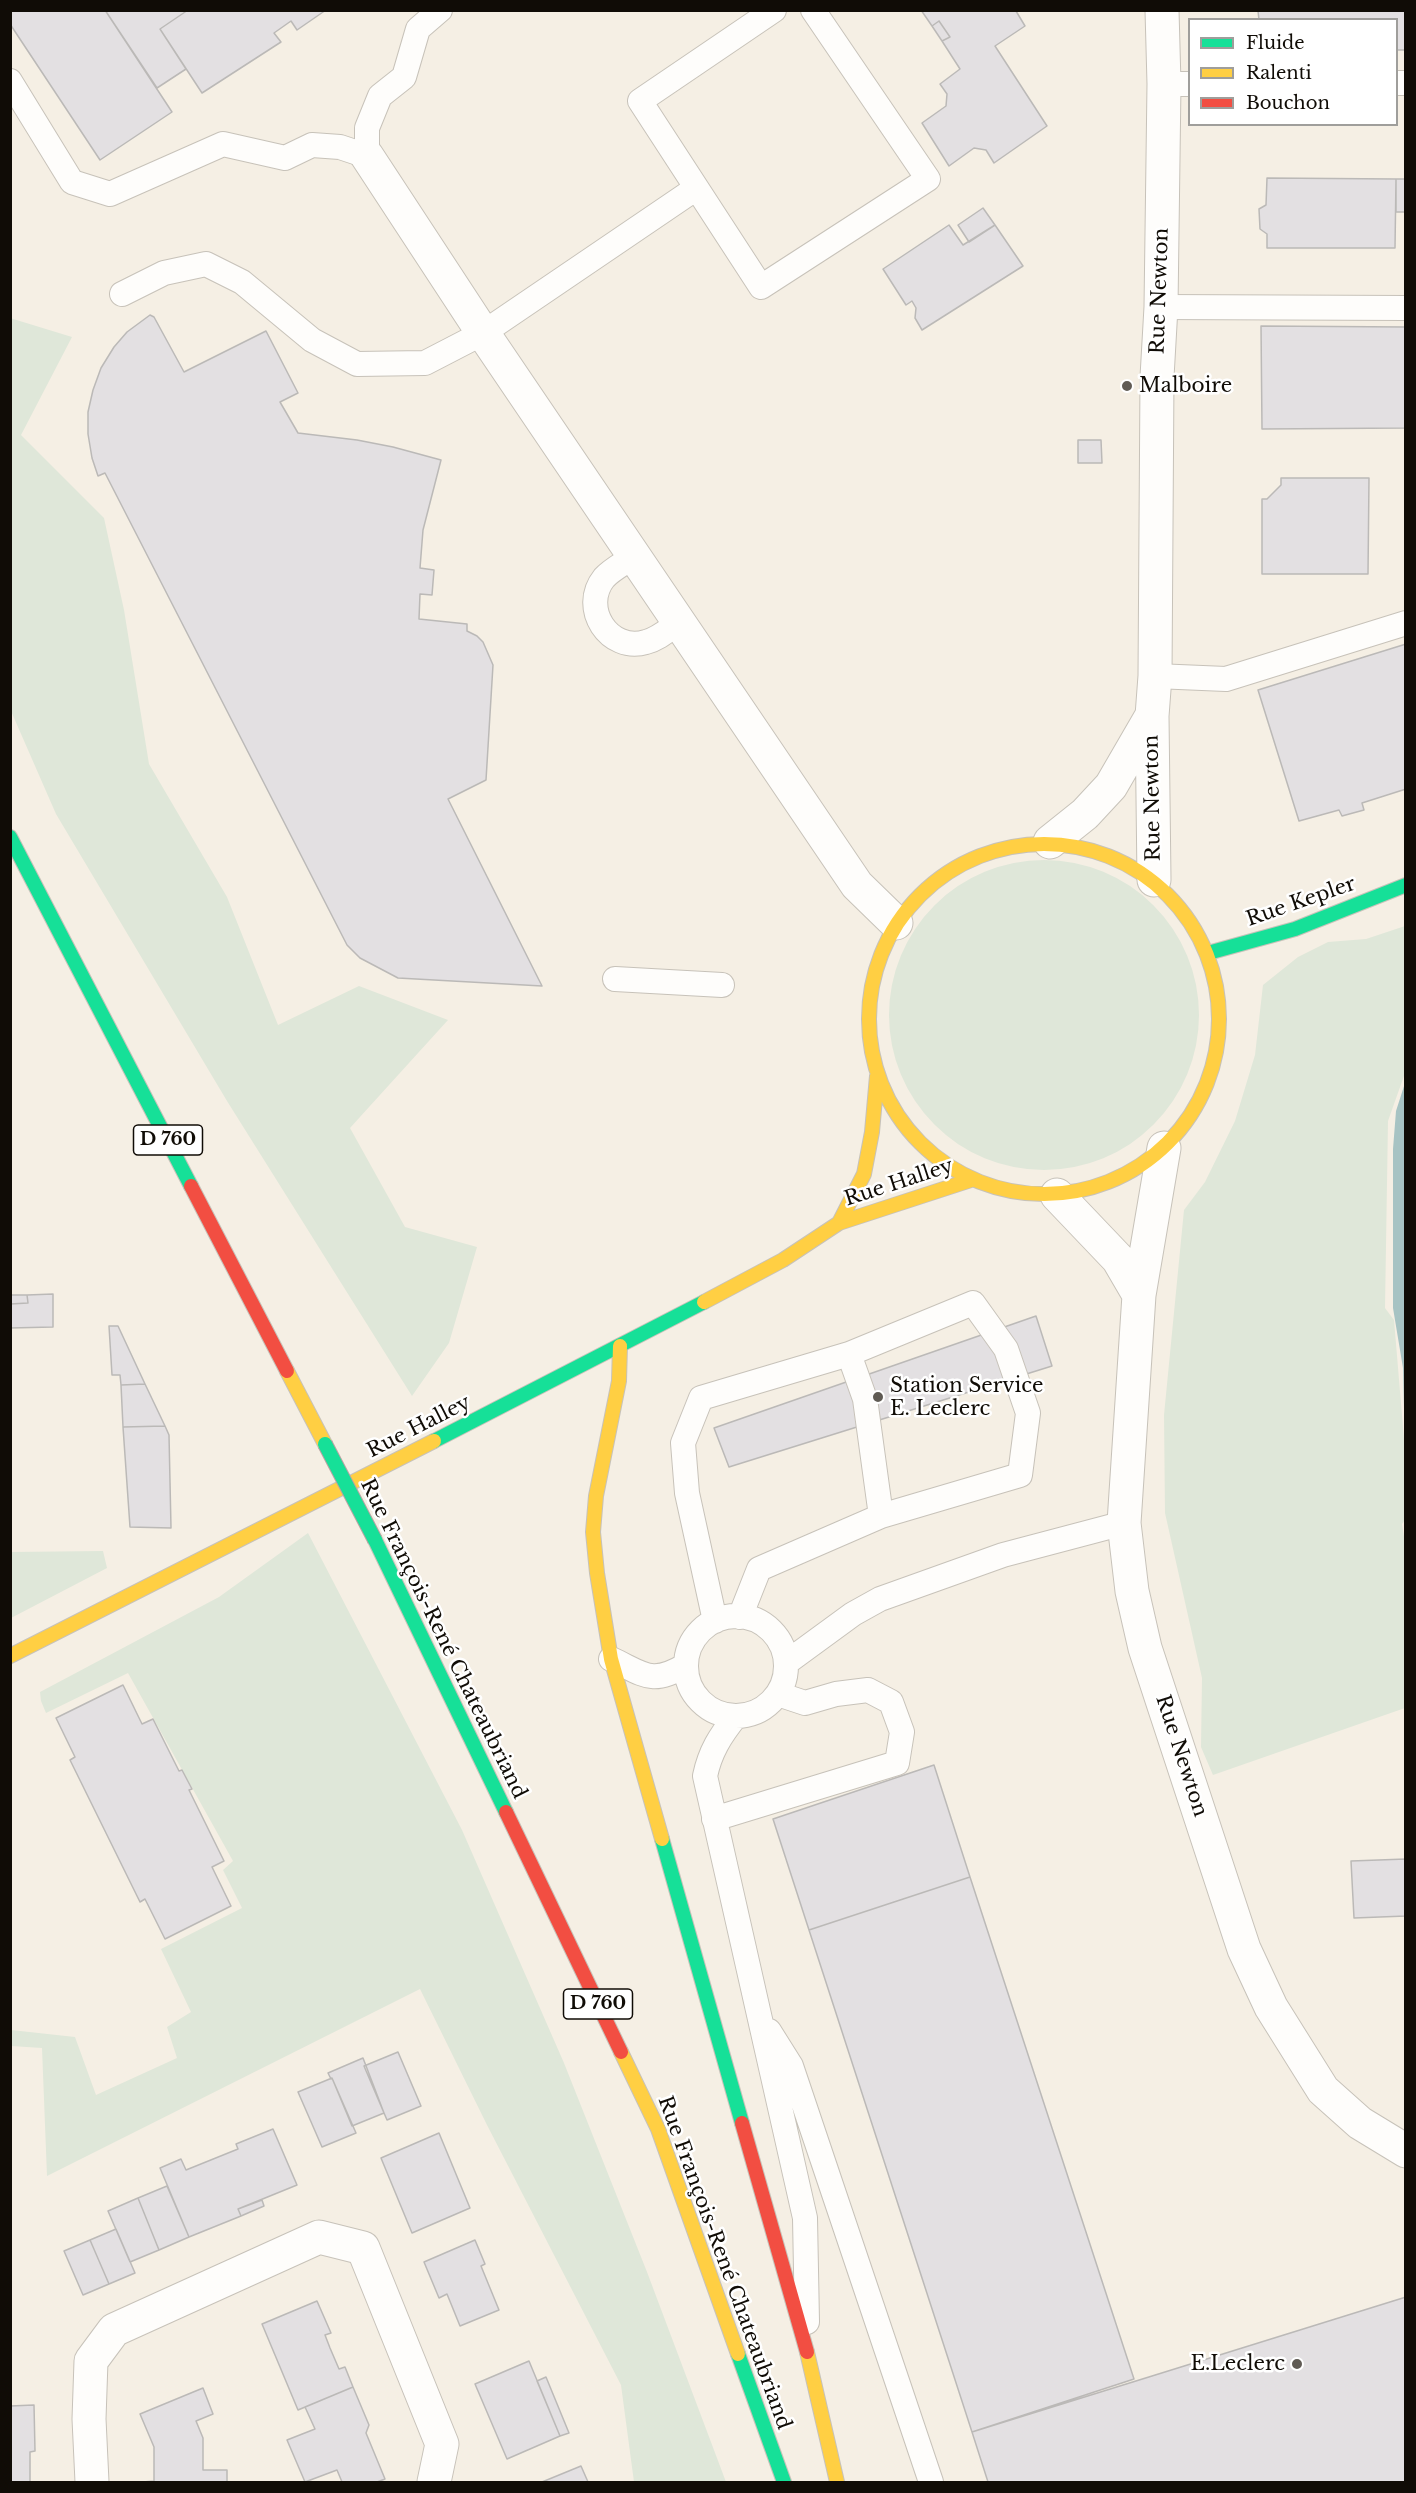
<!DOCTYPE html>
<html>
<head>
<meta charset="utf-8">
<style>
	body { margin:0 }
	#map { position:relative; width:1416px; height:2493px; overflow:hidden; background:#f5efe4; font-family:"Libre Baskerville",serif }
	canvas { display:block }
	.frame { position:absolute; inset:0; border:12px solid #100c06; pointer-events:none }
	.legend { position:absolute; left:1188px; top:18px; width:210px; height:108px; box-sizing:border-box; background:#fff; border:2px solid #9f9e9b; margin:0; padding:8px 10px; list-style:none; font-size:18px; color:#100c06 }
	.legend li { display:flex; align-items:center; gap:12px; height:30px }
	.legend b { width:30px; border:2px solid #9f9e9b }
</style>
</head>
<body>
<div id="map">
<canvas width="1416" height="2493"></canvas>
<div class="frame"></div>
<ul class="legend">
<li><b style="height:8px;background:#16e098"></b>Fluide</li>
<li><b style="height:8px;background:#ffcf43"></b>Ralenti</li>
<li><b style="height:8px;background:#f24e42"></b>Bouchon</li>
</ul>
</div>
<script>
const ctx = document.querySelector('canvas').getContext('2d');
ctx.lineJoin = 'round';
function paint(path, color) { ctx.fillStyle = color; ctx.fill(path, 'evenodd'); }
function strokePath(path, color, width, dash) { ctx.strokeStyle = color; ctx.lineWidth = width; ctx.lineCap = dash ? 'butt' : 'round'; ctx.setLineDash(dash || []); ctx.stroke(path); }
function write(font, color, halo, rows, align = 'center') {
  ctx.font = font + ' "Libre Baskerville",serif'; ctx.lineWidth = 5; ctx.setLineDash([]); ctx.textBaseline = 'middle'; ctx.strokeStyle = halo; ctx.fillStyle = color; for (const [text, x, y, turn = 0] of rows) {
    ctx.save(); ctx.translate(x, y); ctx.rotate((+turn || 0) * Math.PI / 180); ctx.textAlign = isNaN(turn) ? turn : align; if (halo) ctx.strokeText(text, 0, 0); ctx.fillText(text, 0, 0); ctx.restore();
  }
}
paint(new Path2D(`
	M10,318L72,337L21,435L104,518L124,610L149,764L227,897L278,1025L359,986L448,1020L350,1128L405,1227L477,1247L449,1343L412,1396L227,1101L56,814L11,711Z
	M889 1015a155 155 0 1 1 310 0a155 155 0 1 1-310 0Z
	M1405,926V1073L1388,1121L1385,1308L1394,1320L1405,1451V1520L1402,1524L1406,1549L1405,1708L1213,1775L1201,1747L1202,1678L1165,1513L1164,1415L1184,1210L1205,1182L1235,1121L1255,1055L1263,985L1298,957L1328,942L1366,939Z
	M308,1533L462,1830L564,2063L647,2272L726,2482H634L621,2385L487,2125L420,1989L47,2176L42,2048L11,2046V2030L75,2037L96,2095L177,2058L167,2027L191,2012L161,1949L242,1908L223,1870L233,1861L128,1673L46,1713L41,1701L40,1692L219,1597Z
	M103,1551L107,1568L11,1618V1552Z`), '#dfe7d9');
paint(new Path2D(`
	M1405,1083V1450L1403,1368L1393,1308V1149L1396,1111Z`), '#a7c3c3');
const building = new Path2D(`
	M10,10H105L172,112L100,160L10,24Z
	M105,10H188L160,29L186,69L157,88Z
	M188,10H326L297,30L291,21L274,33L281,42L202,93L160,29Z
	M921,10L1016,11L1025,26L995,46L1047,126L994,163L986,150L974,148L949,166L922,123L946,106L947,94L940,84L960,69L942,41L950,37L939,21L932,26Z
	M1406,10V50H1396V20H1259L1258,11Z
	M939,21L950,37L942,41L932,26Z
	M1267,178L1396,179L1395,248H1267V234L1260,229L1259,209L1266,205Z
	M1396,179H1406V212H1396Z
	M983,208L995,225L969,242L958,225Z
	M949,225L963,245L995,225L1023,266L922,330L915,318L916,308L912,301L906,305L883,269Z
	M150,315L154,317L184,372L266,331L298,393L280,402L298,433L357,440L393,447L441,460L423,530L420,568L434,570L432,595L420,594L419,619L467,624V631L477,636L483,642L493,665L486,780L448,799L542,986L398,978L360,958L347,945L105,473L98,476L92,458L88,434V412L93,390L101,368L114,347L127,332Z
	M1261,326L1406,327V428L1262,429Z
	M1078,440H1101L1102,463H1078Z
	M1281,478H1369L1368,574H1262V499H1267L1281,485Z
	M1406,644V789L1362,803L1364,810L1342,816L1339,810L1299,821L1258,690Z
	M53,1294V1327L10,1328V1304L28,1303L27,1295Z
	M10,1295H27L28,1303L10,1304Z
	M1036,1316L1052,1366L729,1467L714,1428Z
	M109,1326H118L145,1384L121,1385L120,1375H112Z
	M145,1384L165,1426L123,1427L121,1385Z
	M165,1426L169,1435L171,1528L130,1527L123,1427Z
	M123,1685L142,1724L153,1719L179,1771L182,1770L192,1789L189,1790L224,1861L212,1867L231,1906L165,1939L145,1899L140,1902L70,1760L75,1757L56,1718Z
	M934,1765L970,1877L809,1930L773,1819Z
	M1406,1859V1916L1354,1918L1351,1861Z
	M970,1877L1134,2379L972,2432L809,1930Z
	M398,2052L421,2106L387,2120L364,2066Z
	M363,2058L384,2113L352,2126L332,2078L331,2079L328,2073Z
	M332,2078L356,2133L322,2147L298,2092Z
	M273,2129L297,2185L238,2209L241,2216L189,2237L160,2168L181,2159L186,2170L238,2149L236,2144Z
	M439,2133L470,2208L412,2233L381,2158Z
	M167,2186L189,2237L159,2250L138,2198Z
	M138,2198L159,2250L130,2262L108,2211Z
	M262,2200L264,2206L241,2216L238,2209Z
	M116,2229L135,2273L109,2284L90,2240Z
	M90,2240L109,2284L83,2295L64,2251Z
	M475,2240L485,2264L481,2266L499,2310L460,2326L447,2294L439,2298L424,2262Z
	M1406,2297V2482H988L972,2432Z
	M317,2301L331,2333L325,2335L330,2348L339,2369L345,2367L353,2387L298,2410L262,2324Z
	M529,2361L560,2436L507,2459L475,2384Z
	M546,2377L569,2433L560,2436L537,2381Z
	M353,2387L369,2425L366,2433L385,2479L377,2482H342L337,2470L305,2482L287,2440L315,2429L305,2407Z
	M203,2388L213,2414L196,2421L203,2438V2470H227V2482H143L154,2481V2447L140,2414Z
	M34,2405L35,2451L30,2452V2482H10V2406Z
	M581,2466L588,2482H542Z`);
paint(building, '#e3e0e2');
strokePath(building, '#bbb9b7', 1.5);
const lane = new Path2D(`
	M774,10L640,101L761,287L928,179L813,10
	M10,81L72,182L110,194L223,144L285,158L312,145L340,147L367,156V128L380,96L404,77L418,29L440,10
	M1396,83H1406
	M1164,84H1190
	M122,294L164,273L206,264L242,282L312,340L357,364L425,363L483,333L695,189
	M1161,307L1406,308
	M634,556C625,563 612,569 604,578C580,608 609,653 646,642C658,639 668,630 678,623
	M1155,676L1226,679L1406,623
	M615,979L722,985
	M849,1354L973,1303L1006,1349L1028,1413L1020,1475L881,1516
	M686 1666a50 50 0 1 1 100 0a50 50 0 1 1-100 0Z
	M715,1621L687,1493L683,1443L701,1398L849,1354L865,1399L881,1516L759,1569L740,1617
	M611,1659C644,1674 651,1686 686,1665
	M786,1663L853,1614L880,1599L1003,1555L1124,1523
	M736,1716C720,1736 710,1752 705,1776L805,2218L807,2322
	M714,1819L897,1763L902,1732L891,1702L868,1690L836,1694L805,1703L778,1694
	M769,2031L791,2066L931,2482`);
const street = new Path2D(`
	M367,156L483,333L857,885L896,923
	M1050,842L1085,814L1111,786L1151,717
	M1154,880L1152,716L1155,676L1157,377L1161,307L1164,84L1162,10
	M1164,1148L1139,1295L1124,1523L1132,1591L1145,1648L1244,1949L1271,2007L1323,2090L1360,2123L1406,2151
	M1057,1195L1118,1259L1139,1295
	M92,2482L89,2419L91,2361L114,2330L319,2237L363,2248L442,2444L434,2482`);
const fast = new Path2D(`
	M10,837L191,1186
	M1208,953L1295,929L1406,885
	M434,1441L704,1302
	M375,1540L506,1812
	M662,1839L742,2123
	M738,2354L784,2482`);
const slow = new Path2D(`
	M869 1019a175 175 0 1 1 350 0a175 175 0 1 1-350 0Z
	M839,1223L864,1174L872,1132L877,1076
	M704,1302L783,1260L839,1223L971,1180
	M620,1346L619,1381L596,1496L593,1532L597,1573L611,1659L662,1839
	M287,1371L325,1444
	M10,1656L434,1441
	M621,2052L658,2129L738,2354
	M807,2352L837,2482`);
const jam = new Path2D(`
	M191,1186L287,1371
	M506,1812L621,2052
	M742,2123L807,2352`);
strokePath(lane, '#c7c2b9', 26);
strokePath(street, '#c7c2b9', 35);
strokePath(fast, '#c7c2b9', 16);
strokePath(slow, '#c7c2b9', 16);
strokePath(jam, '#c7c2b9', 16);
strokePath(lane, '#fefdfb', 24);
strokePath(street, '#fefdfb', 33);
strokePath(fast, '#16e098', 14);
strokePath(slow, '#ffcf43', 14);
strokePath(jam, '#f24e42', 14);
const fastBridge = new Path2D(`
	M325,1444L375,1540`);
strokePath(fastBridge, '#b7a3a3', 16, []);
strokePath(fastBridge, '#16e098', 14);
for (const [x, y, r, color] of [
	[1127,386,6,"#605b54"],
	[878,1397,6,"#605b54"],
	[1297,2364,6,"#605b54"]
]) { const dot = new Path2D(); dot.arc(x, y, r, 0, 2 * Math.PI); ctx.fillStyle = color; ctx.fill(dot); strokePath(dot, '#fff', 2); }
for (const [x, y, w] of [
	[168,1140,69],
	[598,2004,69]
]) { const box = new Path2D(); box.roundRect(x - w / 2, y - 15, w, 30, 4.5); ctx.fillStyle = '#fff'; ctx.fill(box); strokePath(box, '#100c06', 1.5); }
write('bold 18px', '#100c06', null, [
	["D 760",168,1140],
	["D 760",598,2004]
]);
write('20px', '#100c06', '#fff', [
	["Rue Newton",1160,291,-88],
	["Rue Newton",1153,798,-91],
	["Rue Kepler",1301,902,-19],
	["Rue Halley",899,1183,-18],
	["Rue Halley",419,1427,-27],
	["Rue François-René Chateaubriand",443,1639,64],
	["Rue Newton",1181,1756,72],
	["Rue François-René Chateaubriand",724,2263,70]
]);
write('20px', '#100c06', '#fff', [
	["Malboire",1139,386],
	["Station Service",890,1386],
	["E. Leclerc",890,1409],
	["E.Leclerc",1285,2364,"right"]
], 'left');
</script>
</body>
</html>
